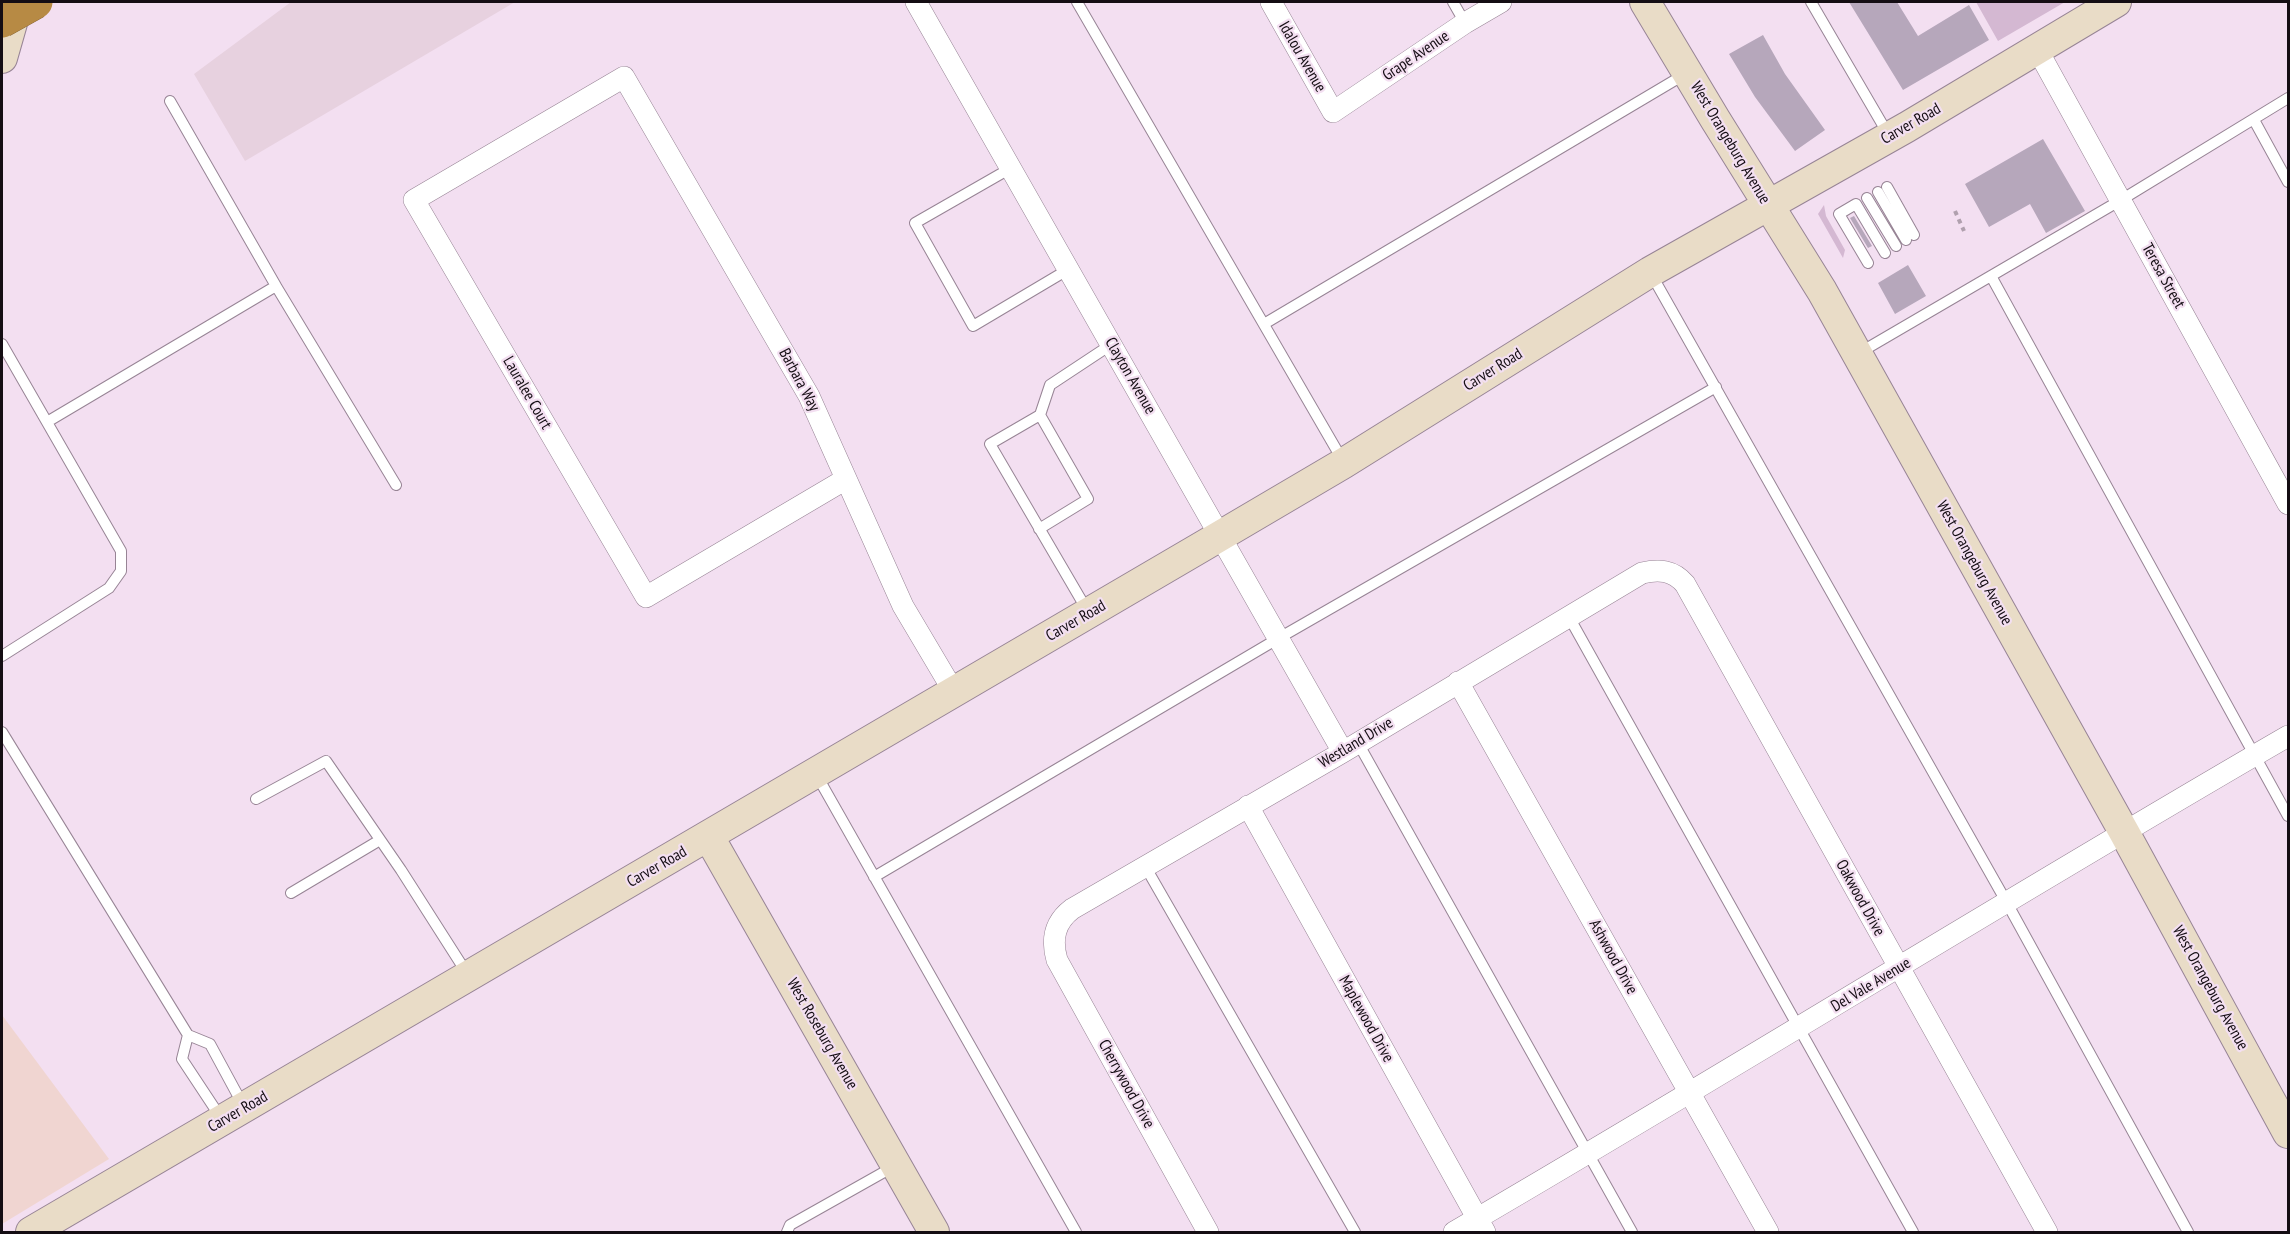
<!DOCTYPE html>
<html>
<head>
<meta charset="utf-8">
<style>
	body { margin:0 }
	#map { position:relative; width:2290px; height:1234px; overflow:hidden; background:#f3dff1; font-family:"PT Sans Narrow",sans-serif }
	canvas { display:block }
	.frame { position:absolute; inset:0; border:3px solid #140d13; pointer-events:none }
</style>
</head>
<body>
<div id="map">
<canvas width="2290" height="1234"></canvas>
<div class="frame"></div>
</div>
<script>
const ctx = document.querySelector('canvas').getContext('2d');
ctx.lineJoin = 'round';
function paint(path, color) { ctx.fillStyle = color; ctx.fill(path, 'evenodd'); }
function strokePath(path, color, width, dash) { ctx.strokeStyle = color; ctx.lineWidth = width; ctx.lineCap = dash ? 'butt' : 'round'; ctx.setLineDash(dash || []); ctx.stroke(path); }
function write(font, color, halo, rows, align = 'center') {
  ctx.font = font + ' "PT Sans Narrow",sans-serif'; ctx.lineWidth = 4.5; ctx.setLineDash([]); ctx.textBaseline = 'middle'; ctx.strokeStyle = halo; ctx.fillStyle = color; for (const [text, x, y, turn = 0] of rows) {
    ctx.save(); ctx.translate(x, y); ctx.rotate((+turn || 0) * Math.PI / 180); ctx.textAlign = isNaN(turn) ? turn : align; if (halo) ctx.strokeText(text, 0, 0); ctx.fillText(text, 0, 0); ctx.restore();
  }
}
paint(new Path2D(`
	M2,1015L109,1159L2,1224Z`), '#f0d5d1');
paint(new Path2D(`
	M291,2H515L245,161L194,74Z`), '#e7d1df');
paint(new Path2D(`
	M1976,2H2065L1998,41Z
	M1824,205L1826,216L1845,250L1843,258L1818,214Z`), '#d4b8d2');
paint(new Path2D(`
	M1849,2H1897L1918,36L1969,5L1989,40L1903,90Z
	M1763,35L1785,74L1825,130L1795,151L1755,97L1729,54Z
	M2043,139L2085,211L2046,233L2030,204L1989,227L1965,184Z
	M1854,216L1872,246L1868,248L1850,218Z
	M1908,265L1926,296L1895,314L1878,283Z`), '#b6a7bb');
const lane = new Path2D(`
	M1077,2L1343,461
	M1453,2L1465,23
	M1811,2L1888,134
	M170,101L276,286
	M2254,120L2288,182
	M1011,168L915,223L973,326L1069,269
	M1887,187L1914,235
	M1878,192L1906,240
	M1867,198L1896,246
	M1868,263L1839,214L1856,204L1885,253
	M1650,272L2007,903L2188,1232
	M1991,276L2288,816
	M1264,324L1687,73
	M2,344L121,551V571L109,588L2,656
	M1859,353L2121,200L2288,98
	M47,422L276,286L396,485
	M1039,529L1088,499L1040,415
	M1087,610L990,444L1040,415L1050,385L1112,344
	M1569,617L1913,1232
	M2,732L188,1035
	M1358,743L1632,1232
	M816,774L1076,1232
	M256,799L326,761L401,870L468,975
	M1145,866L1355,1232
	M874,877L1279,638L1716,387
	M291,893L380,840
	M221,1118L182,1059L188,1035L210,1044L243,1105
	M787,1232L790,1225L893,1167`);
const street = new Path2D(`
	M916,2L1343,752
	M1271,2L1333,112L1465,23L1501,2
	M2037,49L2288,504
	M846,479L646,597L414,200L624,77L809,396L903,606L954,692
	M1458,682L1768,1232
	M1248,806L1485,1232
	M1208,1232L1057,960C1051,939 1055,922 1072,909L1343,752L1642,573C1659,569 1673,570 1685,584L2047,1232
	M1454,1232C1734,1069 2008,898 2288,736`);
const secondary = new Path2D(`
	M1645,2L1715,119L1822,291L2124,832L2288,1133
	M2,58L18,2
	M709,837L934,1232
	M31,1232L1203,546L1344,463L1650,272L1907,127L2116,2`);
strokePath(lane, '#978495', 12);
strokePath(street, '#978495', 22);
strokePath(secondary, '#978495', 32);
strokePath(new Path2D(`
	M1955,211L1964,231`), '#b0a0ae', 4, [4.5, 4.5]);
strokePath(lane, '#fff', 10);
strokePath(street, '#fff', 21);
strokePath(secondary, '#e9dcc7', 30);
const highwayBridge = new Path2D(`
	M2,21L36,2`);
strokePath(highwayBridge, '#7e5e33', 34, []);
strokePath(highwayBridge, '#b78a44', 33);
write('16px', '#140d13', '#f3dff1', [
	["Grape Avenue",1416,56,-34],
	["Idalou Avenue",1302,57,60],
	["Carver Road",1911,124,-30],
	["West Orangeburg Avenue",1730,143,59],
	["Teresa Street",2163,276,61],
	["Carver Road",1493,370,-32],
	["Clayton Avenue",1130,376,60],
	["Barbara Way",799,380,62],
	["Lauralee Court",527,393,60],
	["West Orangeburg Avenue",1974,563,61],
	["Carver Road",1076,621,-30],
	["Westland Drive",1356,743,-31],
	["Carver Road",657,867,-30],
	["Oakwood Drive",1860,898,61],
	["Ashwood Drive",1613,957,61],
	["Del Vale Avenue",1871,985,-31],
	["West Orangeburg Avenue",2210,988,61],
	["Maplewood Drive",1366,1019,61],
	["West Roseburg Avenue",822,1034,60],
	["Cherrywood Drive",1126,1084,61],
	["Carver Road",238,1112,-30]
]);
</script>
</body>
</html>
